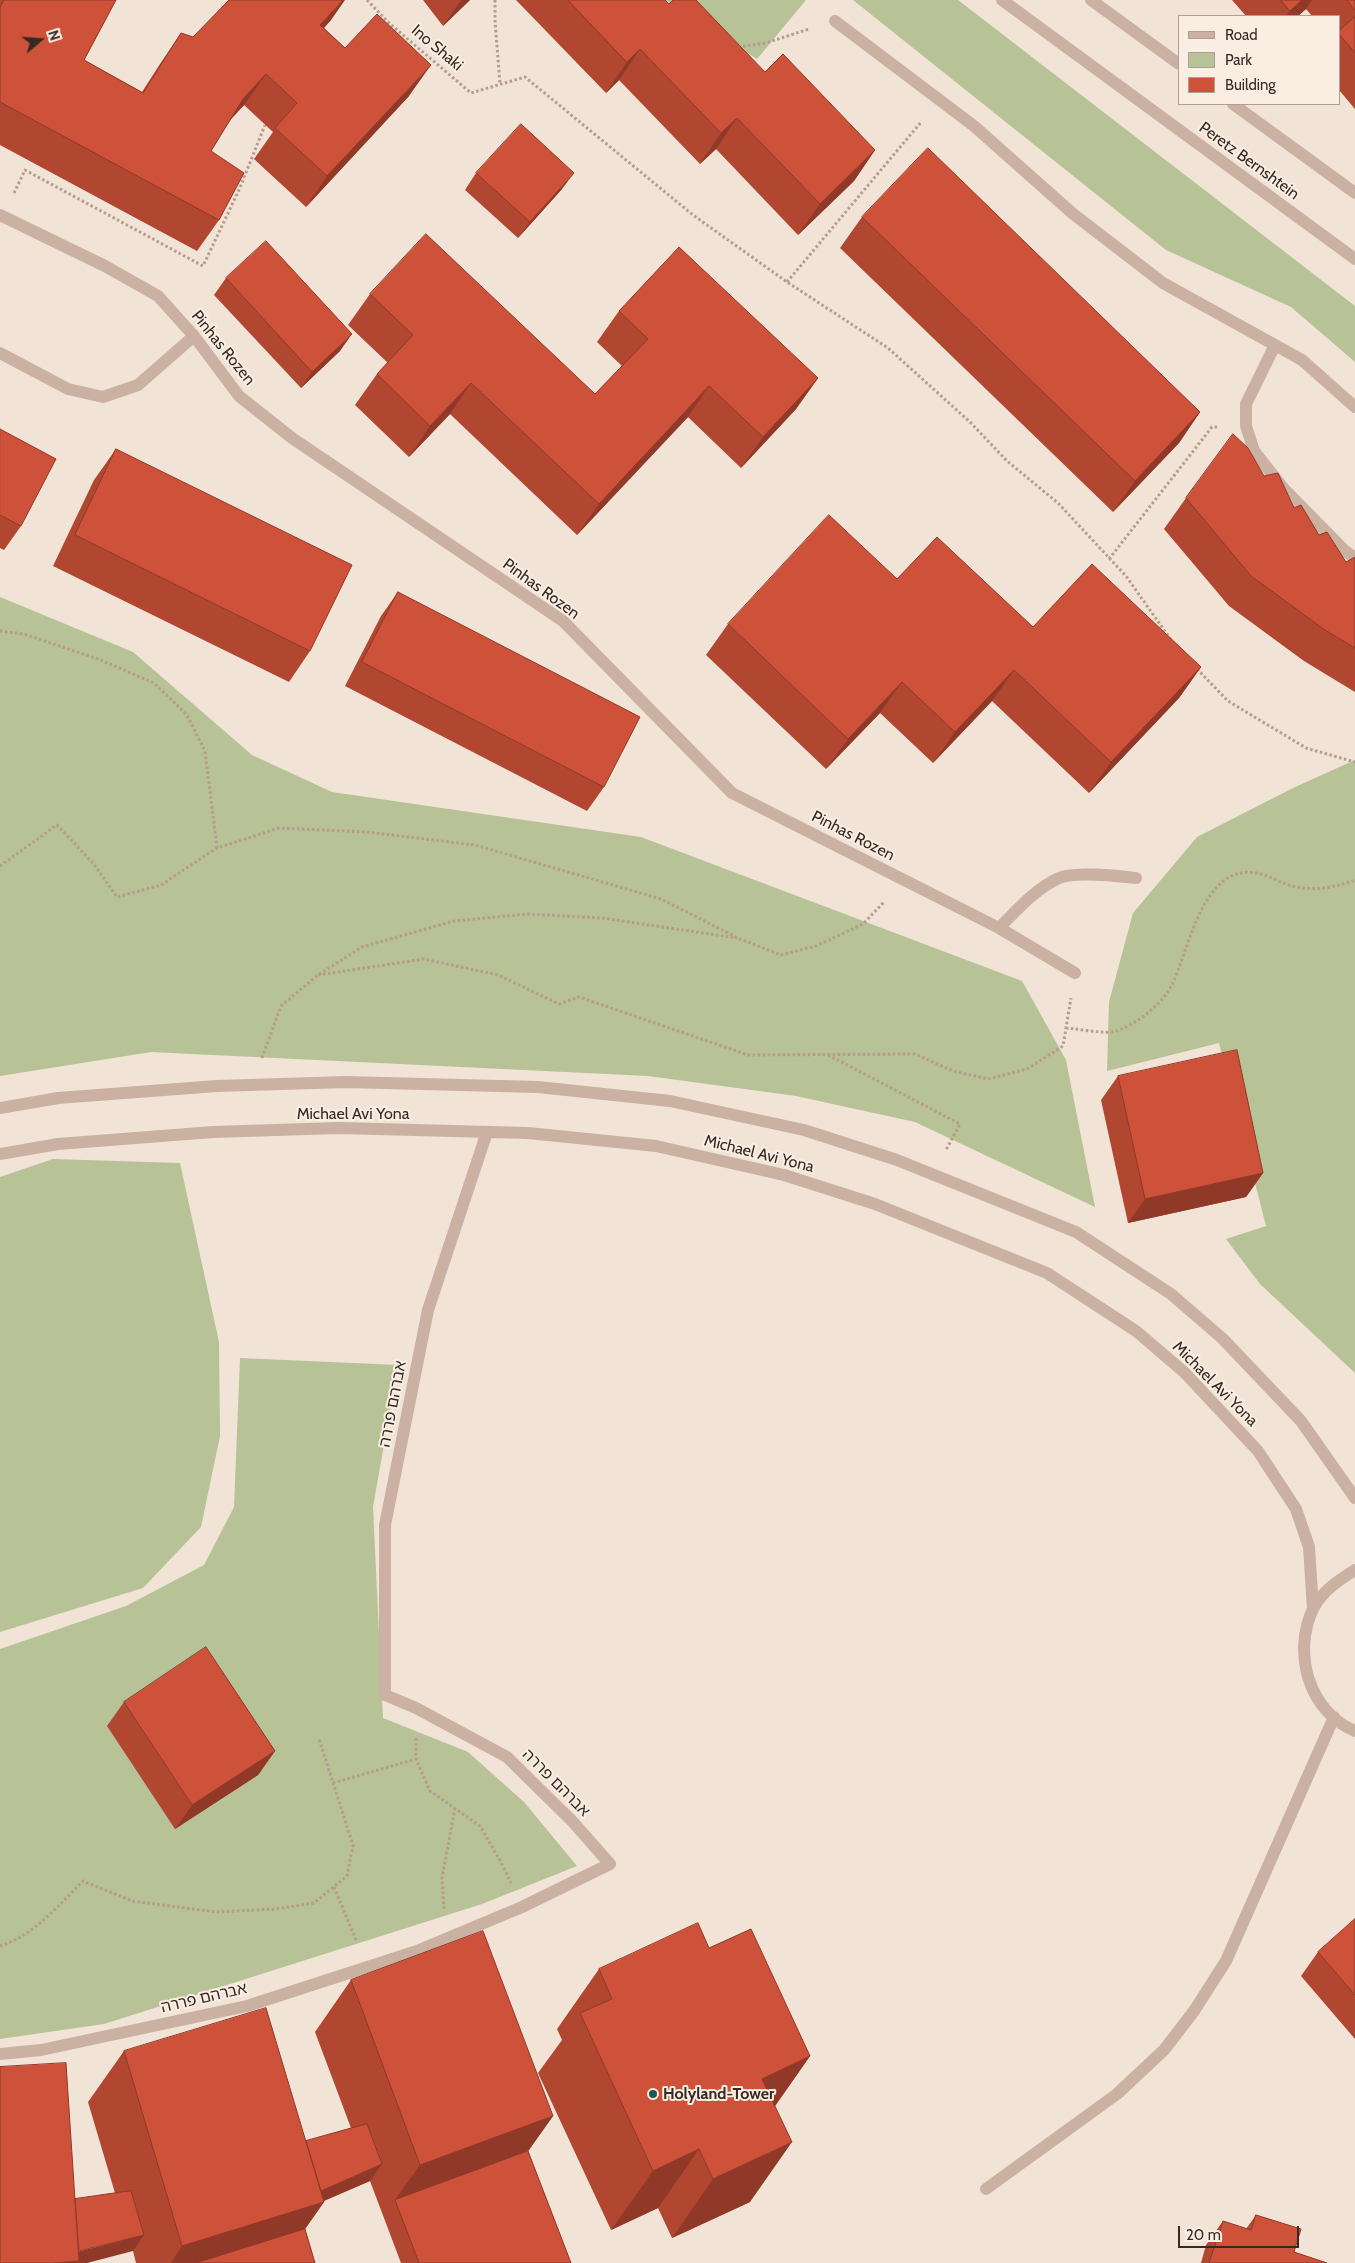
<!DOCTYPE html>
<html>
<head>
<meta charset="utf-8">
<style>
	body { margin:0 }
	#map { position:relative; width:1355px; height:2263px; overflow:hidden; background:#f2e3d7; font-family:Cabin,sans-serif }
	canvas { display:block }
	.legend { position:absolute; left:1178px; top:15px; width:162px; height:90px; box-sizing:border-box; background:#faeee3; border:1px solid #ab9f97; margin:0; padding:6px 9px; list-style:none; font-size:15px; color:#352925 }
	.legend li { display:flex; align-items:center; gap:10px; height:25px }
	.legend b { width:25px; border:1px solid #ab9f97 }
	.north { position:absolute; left:15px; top:15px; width:50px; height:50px; -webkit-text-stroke:4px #faeee3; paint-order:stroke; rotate:72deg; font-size:14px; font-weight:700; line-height:20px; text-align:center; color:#352925 }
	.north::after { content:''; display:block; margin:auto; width:18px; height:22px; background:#352925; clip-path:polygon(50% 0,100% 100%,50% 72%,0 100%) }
	.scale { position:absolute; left:1178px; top:2226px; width:121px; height:22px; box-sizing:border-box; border:2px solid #352925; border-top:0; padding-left:6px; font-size:15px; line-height:18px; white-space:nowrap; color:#352925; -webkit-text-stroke:4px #faeee3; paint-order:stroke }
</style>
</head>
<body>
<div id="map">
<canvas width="1355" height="2263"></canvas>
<ul class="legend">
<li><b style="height:6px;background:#cbb1a2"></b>Road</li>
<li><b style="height:14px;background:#b7c296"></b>Park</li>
<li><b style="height:14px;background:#ce5139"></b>Building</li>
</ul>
<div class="north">N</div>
<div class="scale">20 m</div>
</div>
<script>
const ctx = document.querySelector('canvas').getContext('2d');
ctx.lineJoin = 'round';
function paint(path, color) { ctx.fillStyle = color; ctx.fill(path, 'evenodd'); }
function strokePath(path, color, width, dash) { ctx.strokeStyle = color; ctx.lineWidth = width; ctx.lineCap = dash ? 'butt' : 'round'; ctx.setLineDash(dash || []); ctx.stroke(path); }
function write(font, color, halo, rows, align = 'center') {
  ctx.font = font + ' Cabin,"Noto Sans Hebrew",sans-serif'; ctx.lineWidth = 4; ctx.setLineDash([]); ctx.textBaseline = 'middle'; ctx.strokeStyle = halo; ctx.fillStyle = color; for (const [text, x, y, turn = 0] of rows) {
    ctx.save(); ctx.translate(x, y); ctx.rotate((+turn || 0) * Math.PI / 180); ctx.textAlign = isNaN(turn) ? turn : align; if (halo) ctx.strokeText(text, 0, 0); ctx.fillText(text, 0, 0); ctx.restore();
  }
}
paint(new Path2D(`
	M665,0H806L757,59Z
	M853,0H958L1355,306V362L1291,307L1166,250Z
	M0,597L133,652L252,755L332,792L641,837L1022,981L1066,1060L1095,1207L915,1122L796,1096L648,1076L151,1052L0,1076Z
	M1355,760V1373L1260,1284L1226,1239L1266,1226L1219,1043L1107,1071L1109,1002L1133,913L1197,837L1293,788Z
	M53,1159L180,1163L219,1342L220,1436L201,1527L143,1588L0,1632V1177Z
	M240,1358L398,1365L373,1507L383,1718L468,1752L524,1802L577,1866L482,1904L104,2024L0,2039V1649L126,1606L204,1565L234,1507Z`), '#b7c296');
strokePath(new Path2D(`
	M367,0L390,24L471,93L525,77L693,215L787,282L888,348L970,422L1007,461L1058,503L1126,576L1171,640
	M495,0V21L500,84
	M738,47L766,43L809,29
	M14,193L25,170L203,266L239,190L265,125
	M787,282L922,121
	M1109,559L1212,427H1219
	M0,631L24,634L98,659L154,683L187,715L205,751L217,848
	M1197,669L1228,701L1306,748L1355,762
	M0,866L57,825L93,863L117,897L161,885L217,848L279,828L367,832L475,845L661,899L740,939L781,955L816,946L863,924L885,901
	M318,975L424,959L498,975L559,1004L579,997L748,1055L915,1054L953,1071L988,1079L1027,1069L1063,1046L1071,998
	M1066,1028C1080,1029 1096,1033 1111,1032C1120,1031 1131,1025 1138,1020C1152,1011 1164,999 1172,985C1187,954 1198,889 1234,875C1259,866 1274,882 1296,887C1316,891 1336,887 1355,880
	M828,1055L960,1124L946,1150
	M262,1058L281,1006L318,975L362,947L454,921L527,914L602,918L737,938
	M416,1738V1759L430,1791L480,1826L501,1862L511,1883
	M333,1783L416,1759
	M334,1887L357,1942
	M444,1909L442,1878L455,1808
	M0,1946C33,1936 59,1905 83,1881L132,1901L216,1912L276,1909L314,1903L347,1876L353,1845L319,1739`), '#b79b8c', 3, [2.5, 2.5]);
strokePath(new Path2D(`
	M1002,0L1355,259
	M1091,0L1179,64
	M835,21L974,126L1072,213L1163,283L1302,360L1355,407
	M1233,104L1355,193
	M0,215L105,266L158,296L194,336L239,396L292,438L563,621L732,793L999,928L1075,973
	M1275,345L1246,404V426L1254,451L1284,489L1344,550L1355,558
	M0,353L68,389L103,397L138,385L194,336
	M999,928C1017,910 1035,889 1059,878C1075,871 1118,876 1136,878
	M0,1108L58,1098L217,1086L346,1082L538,1087L670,1101L804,1130L897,1160L1076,1232L1171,1294L1223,1339L1301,1421L1355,1498
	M0,1154L58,1144L213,1132L339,1128L528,1133L656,1146L784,1175L875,1204L1047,1273L1136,1331L1184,1372L1258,1451L1296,1509L1309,1547L1313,1609
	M1355,1570C1339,1580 1322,1591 1313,1609C1292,1653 1309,1712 1355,1731
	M0,2054L41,2050L247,2006L417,1951L522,1907L610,1864L573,1822L507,1757L416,1708L385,1695V1525L428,1310L487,1132
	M986,2189L1117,2094L1164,2050L1194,2011L1226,1961L1334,1717`), '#cbb1a2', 12);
paint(new Path2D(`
	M0,0H116L84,60L142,92L160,64L181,33L193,37L331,20L324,28L345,48L409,96L306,207L254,159L273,132L244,105L230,120L211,151L219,220L197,251L0,145Z
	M423,0H470L443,26Z
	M516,0H665L669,4L875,150L854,181L798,235L716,149L700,164L619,80L606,93Z
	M1232,0H1355V109L1339,90V16H1312L1306,9L1298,16H1246Z
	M476,173L562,189L518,238L465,190Z
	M862,217L1200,412L1179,443L1113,512L840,248Z
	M226,278L340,351L301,388L214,295Z
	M370,294L595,394L622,366L597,342L619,311L818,378L796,409L741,468L688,417L577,535L450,414L409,457L355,405L377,374L388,363L348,325Z
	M0,429L21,526L4,550L0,548Z
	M116,449L310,651L289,682L53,566L94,480Z
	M1264,476L1319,535L1346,562L1355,557V692L1304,661L1229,606L1164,529L1186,498Z
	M897,579L1033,627L1201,667L1179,698L1089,793L992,701L933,763L880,713L826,769L706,655L728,624Z
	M398,592L604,787L587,811L345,686L381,616Z
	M1118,1076L1263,1173L1246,1197L1128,1223L1101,1100Z
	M124,1702L275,1751L258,1775L175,1829L107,1726Z
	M1355,1919V2039L1301,1976L1318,1952Z
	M599,1969L810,2056L775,2106L750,2202L672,2238L658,2208L611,2230L538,2073L562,2040L557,2029Z
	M351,1980L553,2116L528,2151L571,2263H401L370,2181L324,2201V2202L305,2229L315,2263H136L133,2251L75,2199L115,2193L88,2102L124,2051L306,2141L351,2128L315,2032Z
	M1256,2215L1294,2252L1327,2263H1201L1206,2245L1223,2221L1246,2229Z`), '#b14631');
paint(new Path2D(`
	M343,0H345L331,20L298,56L320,25Z
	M462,0H470L443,26L460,2Z
	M1302,0H1312L1306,9L1298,16H1286L1290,11Z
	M640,49L619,80L606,93L627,62Z
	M431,65L409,96L306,207L327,176Z
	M266,74L244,105L221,130L243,99Z
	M737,118L716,149L700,164L721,133Z
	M875,150L854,181L798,235L820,204Z
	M574,173L562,189L518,238L530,222Z
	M352,334L340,351L301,388L312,372Z
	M818,378L796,409L741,468L763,437Z
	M471,383L450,414L409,457L430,426Z
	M709,386L688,417L577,535L599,504Z
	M1200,412L1179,443L1113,512L1135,481Z
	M1201,667L1179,698L1089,793L1111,762Z
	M1014,670L992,701L933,763L955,732Z
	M902,682L880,713L826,769L848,739Z
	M1263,1173L1246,1197L1128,1223L1145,1199Z
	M275,1751L258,1775L175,1829L192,1805Z
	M810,2056L768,2116L762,2079Z
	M553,2116L517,2167L395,2200L420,2165Z
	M792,2142L750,2202L672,2238L713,2179Z
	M699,2149L658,2208L611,2230L653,2171Z
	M382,2164L370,2181L316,2204L324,2202L288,2253L257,2263H171L182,2246L290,2204Z
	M144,2235L133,2251L87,2263H49L53,2258Z`), '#903928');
const building = new Path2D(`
	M4,0H116L84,60L143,93L181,33L193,37L229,0H343L320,25L345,48L377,14L431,65L327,176L275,128L297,103L266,74L243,99L211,151L244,173L219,220L0,102V8Z
	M568,0H665L669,4L673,0H696L765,72L783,54L875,150L820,204L737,118L721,133L640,49L627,62Z
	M1281,0H1302L1290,11Z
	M1347,0H1355V10Z
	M1355,17V53L1339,34V31Z
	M521,124L574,173L530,222L476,173Z
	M928,148L1200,412L1135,481L862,217Z
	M426,234L595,394L648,339L619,311L679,247L818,378L763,437L709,386L599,504L471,383L430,426L377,374L413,335L370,294Z
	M266,241L352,334L312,372L226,278Z
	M0,429L56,459L21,526L0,515Z
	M1233,434L1248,448L1264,476L1278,473L1294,508L1301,505L1319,535L1327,532L1346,562L1355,557V648L1325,630L1251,576L1186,498Z
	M116,449L352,565L310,651L75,535Z
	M829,515L897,579L937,537L1033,627L1092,564L1201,667L1111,762L1014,670L955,732L902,682L848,739L728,624Z
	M398,592L640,717L604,787L362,662Z
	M1237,1050L1263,1173L1145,1199L1118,1076Z
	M206,1647L275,1751L192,1805L124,1702Z
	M1355,1919V1995L1318,1952Z
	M698,1923L709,1948L751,1929L810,2056L762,2079L792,2142L713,2179L699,2149L653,2171L580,2013L612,1999L599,1969Z
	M483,1931L553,2116L420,2165L351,1980Z
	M266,2008L324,2202L182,2246L124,2051Z
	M66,2063L79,2261L54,2263H0V2067Z
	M367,2124L382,2164L321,2191L306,2141Z
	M528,2151L571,2263H419L395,2200Z
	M131,2191L144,2235L79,2251L75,2199Z
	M1256,2215L1301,2229L1294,2252L1327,2263H1209L1223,2221L1251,2230Z
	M305,2229L315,2263H196Z`);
paint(building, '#ce5139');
strokePath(building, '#903928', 1);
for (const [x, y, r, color] of [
	[653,2094,5,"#185957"]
]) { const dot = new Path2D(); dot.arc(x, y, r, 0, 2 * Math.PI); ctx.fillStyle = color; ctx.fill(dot); strokePath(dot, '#faeee3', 2); }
write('16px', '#352925', '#faeee3', [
	["Ino Shaki",437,48,40],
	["Peretz Bernshtein",1249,161,36],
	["Pinhas Rozen",223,348,51],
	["Pinhas Rozen",541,589,36],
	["Pinhas Rozen",853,836,27],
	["Michael Avi Yona",353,1114],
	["Michael Avi Yona",759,1154,14],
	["Michael Avi Yona",1215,1384,45],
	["אברהם פררה",393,1404,-79],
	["אברהם פררה",556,1783,45],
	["אברהם פררה",204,1998,-13]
]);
write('bold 16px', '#352925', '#faeee3', [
	["Holyland-Tower",663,2094]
], 'left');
</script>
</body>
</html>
